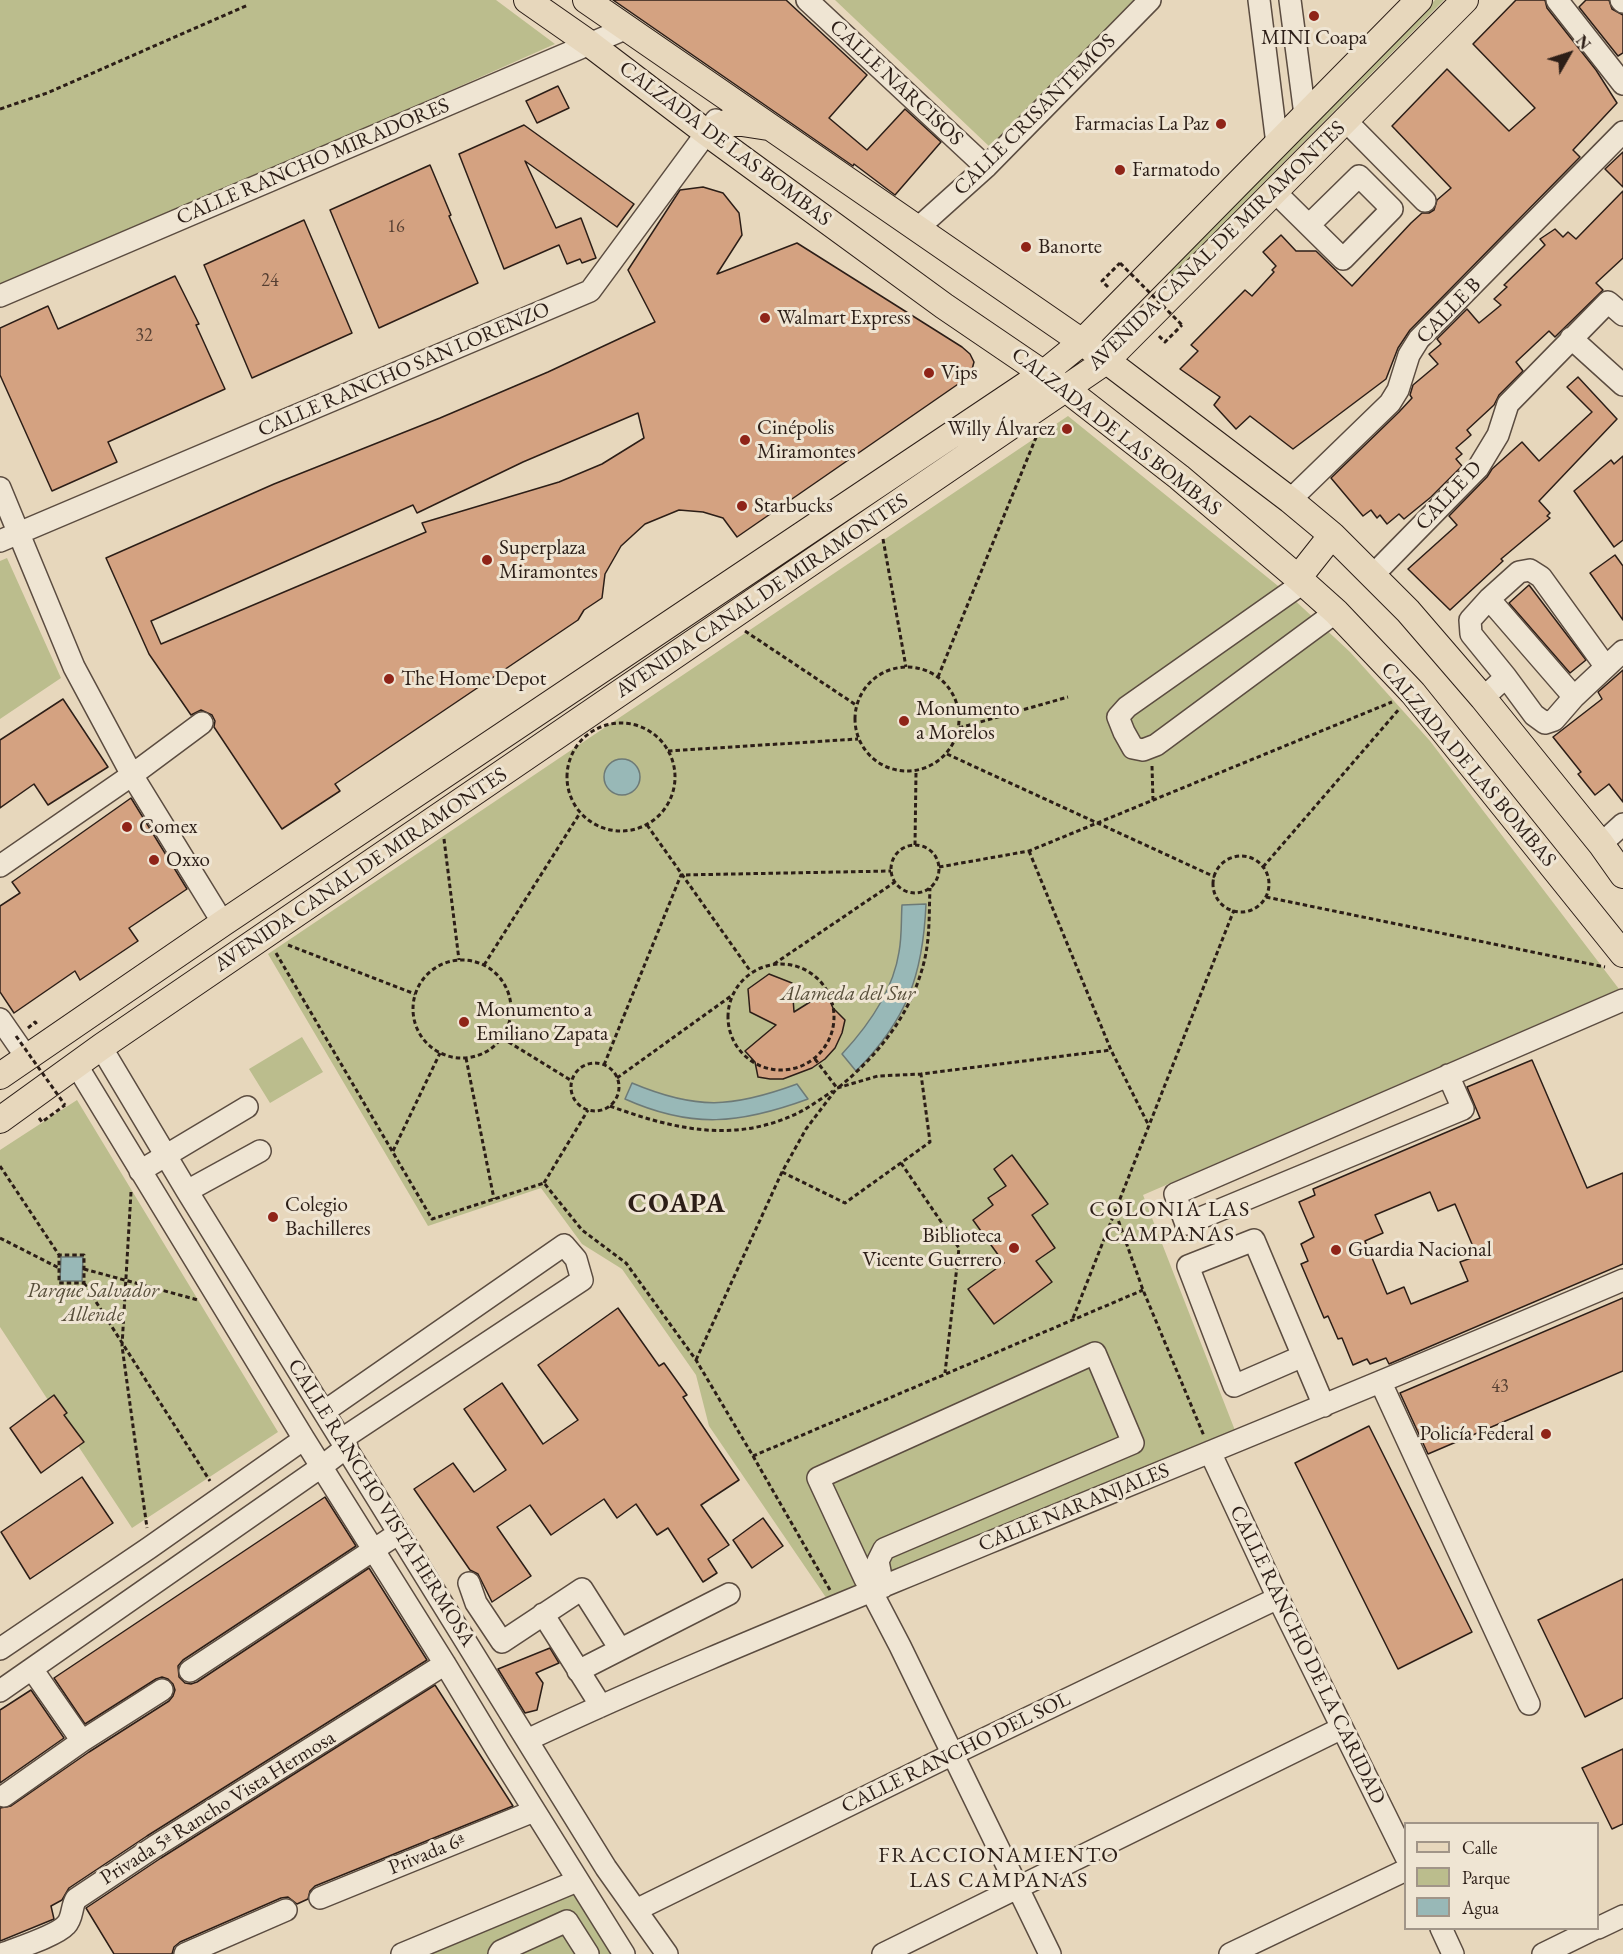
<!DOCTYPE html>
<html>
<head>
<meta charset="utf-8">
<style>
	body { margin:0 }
	#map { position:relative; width:1623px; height:1954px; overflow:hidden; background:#e7d7bc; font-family:"EB Garamond",serif }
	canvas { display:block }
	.legend { position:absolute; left:1404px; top:1822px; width:195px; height:108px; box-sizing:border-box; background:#efe5d3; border:2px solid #a19588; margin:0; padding:8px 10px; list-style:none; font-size:18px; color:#2c1e17 }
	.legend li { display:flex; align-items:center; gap:12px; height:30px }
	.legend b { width:30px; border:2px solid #a19588 }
	.north { position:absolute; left:1539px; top:24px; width:60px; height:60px; -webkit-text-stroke:4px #efe5d3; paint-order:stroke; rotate:51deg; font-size:16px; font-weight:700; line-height:24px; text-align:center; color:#2c1e17 }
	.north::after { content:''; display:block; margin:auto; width:21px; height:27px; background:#2c1e17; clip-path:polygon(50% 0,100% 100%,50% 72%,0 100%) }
</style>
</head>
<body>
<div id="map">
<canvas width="1623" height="1954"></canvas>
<ul class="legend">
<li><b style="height:8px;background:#e7d7bc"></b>Calle</li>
<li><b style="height:16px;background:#bbbd8d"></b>Parque</li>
<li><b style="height:16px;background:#98b8b7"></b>Agua</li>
</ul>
<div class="north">N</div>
</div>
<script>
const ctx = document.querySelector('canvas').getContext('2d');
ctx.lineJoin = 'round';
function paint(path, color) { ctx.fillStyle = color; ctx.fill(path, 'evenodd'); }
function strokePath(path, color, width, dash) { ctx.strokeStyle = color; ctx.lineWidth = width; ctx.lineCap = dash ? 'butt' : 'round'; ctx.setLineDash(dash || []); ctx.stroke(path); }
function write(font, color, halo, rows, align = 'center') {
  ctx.font = font + ' "EB Garamond",serif'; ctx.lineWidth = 6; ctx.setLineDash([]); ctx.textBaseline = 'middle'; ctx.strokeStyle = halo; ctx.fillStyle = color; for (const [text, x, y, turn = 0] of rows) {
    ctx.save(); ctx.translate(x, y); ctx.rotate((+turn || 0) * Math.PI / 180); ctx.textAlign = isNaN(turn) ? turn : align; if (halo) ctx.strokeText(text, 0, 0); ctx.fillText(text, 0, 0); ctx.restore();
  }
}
paint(new Path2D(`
	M0,0H496L555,44L0,290Z
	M835,0H1143L992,149Z
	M1435,0H1444L1172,275L1168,270Z
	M1068,416L1288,594L1350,652L1430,741L1619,989L1143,1195L1236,1433L827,1599L709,1426L696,1375L622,1269L582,1244L541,1188L428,1226L268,954Z
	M7,558L61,678L0,719V561Z
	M302,1037L323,1072L270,1103L249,1069Z
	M77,1100L278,1432L132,1528L0,1327V1150Z
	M578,1890L618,1954H422Z`), '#bbbd8d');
const water = new Path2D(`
	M604 777a18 18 0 1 1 36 0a18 18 0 1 1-36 0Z
	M926,904C923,975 907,1020 856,1071L842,1054C869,1025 893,991 899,952C902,936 901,920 902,905Z
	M632,1083C696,1110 732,1108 797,1084L808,1099C740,1124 692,1129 625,1099Z
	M61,1257H83L82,1281H60Z`);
paint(water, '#98b8b7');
strokePath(water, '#6d7a77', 1.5);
const building = new Path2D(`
	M613,0H786L867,75L829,118L867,150L905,109L941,142L895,195L854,164L853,166Z
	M1516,0H1545L1547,8L1596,70L1617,103L1573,150L1580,157L1410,330L1398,348L1386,379L1293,449L1250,416L1236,429L1214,405L1220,397L1180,369L1198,351L1191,345L1245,290L1252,296L1274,272L1272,270L1276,266L1263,252L1281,235L1296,251H1316L1352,286L1411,223L1422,213H1429L1434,210L1437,200L1451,188L1392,126L1447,69L1509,131L1535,108L1473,44Z
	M1586,0H1609L1612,9L1623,15V53L1618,56L1579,7Z
	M558,86L569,108L537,123L526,101Z
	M524,125L634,204L617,227L525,161L556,228L581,218L596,258L582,263L580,259L567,264L559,245L504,269L459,154Z
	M1623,152V187L1605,169Z
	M430,165L451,215L449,216L478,283L379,328L330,210Z
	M703,187L723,193L739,213L742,235L717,274L797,243L962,347L970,354L974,362L971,373L964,380L737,537L723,518L703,512L679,510L645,524L621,546L605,574L602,598L584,610L578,620L335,784L340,791L282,829L214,727L215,721L212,715L201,710L191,715L149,654L106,558L274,484L440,418L548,372L655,322L628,270L680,190ZM638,413L644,438L602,464L559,482L422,523L426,532L161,644L151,621L413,505L417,513L523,462Z
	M1623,191V258L1596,283L1603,290L1555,337L1549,331L1516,362L1523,371L1499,395L1494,405L1467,430L1471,435L1456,448L1462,454L1456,459L1462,466L1431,497L1404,519L1399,514L1387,524L1380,515L1377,518L1371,510L1363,516L1331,478L1399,412L1412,398L1410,395L1413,385L1438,364L1429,354L1441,344L1437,339L1467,309L1479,323L1501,305L1494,299L1507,287L1504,285L1545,245L1540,239L1555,229L1563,237L1568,232L1576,239Z
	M304,220L352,333L252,378L204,265Z
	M175,276L199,324L196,325L225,389L108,442L117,462L52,491L0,375V328L48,306L58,329Z
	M1578,377L1617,419L1539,501L1550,513L1547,516L1550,518L1501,559L1503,561L1450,610L1408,569L1457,525L1449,516L1487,477L1492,469L1522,442L1539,461L1592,412L1567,387Z
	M1623,456V540L1614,547L1574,491L1611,460L1614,464Z
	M1615,555L1623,566V620L1590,573Z
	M1529,585L1586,660L1570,673L1509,603Z
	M1623,670V802L1609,784L1595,795L1578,774L1581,772L1553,737L1602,699L1598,692Z
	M63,699L108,767L48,805L34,784L0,808V740Z
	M131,798L187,889L129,928L138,941L80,980L75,971L14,1013L0,992V906L20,893L12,882Z
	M769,974L792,983L794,1012L826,992L833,1008L845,1020L842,1033L835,1048L825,1059L812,1068L783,1079H770L758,1077L755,1062L745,1051L776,1025L750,1012L748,989Z
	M1532,1060L1587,1188L1623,1173V1264L1389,1364L1386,1358L1370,1364L1367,1359L1353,1365L1342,1338L1338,1339L1328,1316L1324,1318L1301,1264L1308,1261L1301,1244L1314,1237L1299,1202L1315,1195L1313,1189L1480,1118L1467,1087ZM1430,1192L1438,1211L1455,1204L1477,1256L1460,1262L1468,1281L1411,1304L1404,1287L1387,1294L1365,1241L1383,1233L1375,1215Z
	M1012,1155L1048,1204L1032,1215L1055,1248L1036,1261L1052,1282L994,1324L968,1289L1004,1263L973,1220L993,1205L988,1198L1006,1186L994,1169Z
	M1623,1298V1371L1428,1454L1400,1393Z
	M618,1308L659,1366L664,1363L687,1395L683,1397L739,1480L701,1505L729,1545L708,1559L717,1573L703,1582L668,1528L657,1535L636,1504L617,1518L604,1499L551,1535L530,1505L497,1527L531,1576L492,1602L478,1574L470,1570L414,1489L453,1463L474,1492L506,1470L464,1409L502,1383L543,1444L578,1420L538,1365Z
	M54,1395L67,1413L64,1415L84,1442L41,1473L10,1428Z
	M1369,1426L1472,1632L1398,1669L1295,1463Z
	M82,1477L113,1523L30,1579L1,1532Z
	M325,1497L356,1546L183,1660L178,1666L179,1677L185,1683L191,1684L197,1682L369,1568L427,1660L147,1836L69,1888L62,1900L51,1906L54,1919L0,1941V1808L11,1806L89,1752L169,1701L173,1696L175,1690L173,1684L168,1679L162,1677L156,1679L85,1724L54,1678Z
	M763,1518L783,1546L752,1568L733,1540Z
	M1623,1579V1698L1585,1717L1538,1620Z
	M550,1648L559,1663L536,1673L543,1683L537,1710L525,1713L498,1669Z
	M435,1685L513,1806L315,1886L310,1891L308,1899L297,1904L288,1897L281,1898L180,1942L174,1947L172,1954H114L86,1908L161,1858Z
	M31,1690L64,1738L0,1783V1710Z
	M1623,1749V1824L1612,1829L1582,1768Z`);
paint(building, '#d4a281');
strokePath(building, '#2c1e17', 1.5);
const minor = new Path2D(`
	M807,0L986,167
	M1259,0L1277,144
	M1290,0L1305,115
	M1557,0L1623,84
	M1621,0L1623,2
	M1346,121L1425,201
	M1275,192L1343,259L1392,209L1359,176L1309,225
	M918,228L986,167L1150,0
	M0,296L627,28
	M1571,338L1623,385
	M0,488L74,667L132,775L223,923
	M1290,500L1390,403L1398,390L1409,355L1419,339L1623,132
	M0,541L590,291L716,120
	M1374,574L1478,468L1498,435L1508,404L1608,302L1623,315
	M1303,583L1127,707L1118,717L1124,732L1133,748L1143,750L1156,745L1336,612
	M1489,599L1574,697
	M1506,677L1471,634L1470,620L1489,599L1519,572L1530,570L1541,577L1606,667
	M1483,698L1506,677L1534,715L1545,723L1554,720L1574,697L1623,651
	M1601,844L1623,824
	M0,866L132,775L202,723
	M0,1019L27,1058
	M101,1047L187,1191L606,1868L667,1954
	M77,1066L304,1439L445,1664L498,1752L624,1954
	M1448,1075L1463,1109L1186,1224L1175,1194L1623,1000
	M140,1171L247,1107
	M187,1191L260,1151
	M1303,1356L1234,1386L1188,1266L1254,1240L1324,1406
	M1381,1383L1529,1704
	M325,1411L564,1245L576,1259L582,1280L342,1439
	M1210,1452L1278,1598L1406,1857
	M469,1583L476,1603L502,1642L582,1589L620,1649
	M883,1587L878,1561L884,1549L1133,1443L1095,1353L818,1478L865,1579L900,1646L1050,1954
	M543,1614L601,1706
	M0,1649L149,1548L304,1439
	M32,1669L82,1741
	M190,1671L399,1533
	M578,1671L729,1594
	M0,1691L321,1467L347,1447
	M527,1740C678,1669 834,1607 988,1543C1200,1456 1412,1370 1623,1280
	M4,1796L82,1741L162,1690
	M320,1898L534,1811
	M636,1910L953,1754L1278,1598
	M1441,1928L1453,1954
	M1598,1928L1623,1916
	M2,1954C17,1948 56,1936 66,1925C73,1918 71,1907 76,1899L154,1847L445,1664
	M185,1954L286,1910
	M402,1954L577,1881
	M499,1954L501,1951L567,1921L588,1954
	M883,1954L1342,1728
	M1230,1954L1406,1870
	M1543,1954L1596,1928`);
const major = new Path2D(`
	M527,0L590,44L707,133L944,306L1066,389L1179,477L1298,578L1336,612L1413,693L1623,954
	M586,0L1082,342L1290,500L1332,535L1408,611L1483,698L1601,844L1623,875
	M707,133L726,123H742L768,127
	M1298,578L1332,535
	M0,1076L223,923L1044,373L1082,342L1419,0
	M0,1120L101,1047L1106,361L1465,0`);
strokePath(minor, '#5b4c40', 24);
strokePath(major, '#2c1e17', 28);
strokePath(new Path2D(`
	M0,109L47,93L248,5
	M1108,287L1102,281L1120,263
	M1159,336L1165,342L1182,325
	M883,539L906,667
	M745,631L856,705
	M855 719a52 52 0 1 1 104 0a52 52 0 1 1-104 0Z
	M938,677L1037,435
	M567 777a54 54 0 1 1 108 0a54 54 0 1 1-108 0Z
	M959,728L1068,697
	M668,751L858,739
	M947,754L1215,877
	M1152,766L1153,800
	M647,825L751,972
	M444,839L459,960
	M891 869a24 24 0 1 1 48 0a24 24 0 1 1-48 0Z
	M915,845L916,772
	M1029,851L1111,1050L1149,1126
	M1213 884a28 28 0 1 1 56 0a28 28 0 1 1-56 0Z
	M939,867L1029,851L1392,702
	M1263,867L1400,708
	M1266,897L1605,967
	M288,945L415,994
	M276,953L432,1219L544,1183L582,1230L626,1263L696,1360L753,1456L1143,1290
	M413 1009a49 49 0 1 1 98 0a49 49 0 1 1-98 0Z
	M728 1017a53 53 0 1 1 106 0a53 53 0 1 1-106 0Z
	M774,964L895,882
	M484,965L580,813
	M28,1028L35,1022L38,1026
	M502,1038L572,1081
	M466,1058L494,1199
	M815,1059L837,1088
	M571 1087a24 24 0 1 1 48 0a24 24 0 1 1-48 0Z
	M604,1065L681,875L891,871
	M617,1078L731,996
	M839,1087C880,1054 913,1011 925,958C930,935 929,911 930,888
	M610,1106C673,1129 734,1144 798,1113C810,1107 822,1098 833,1091
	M39,1118L42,1122L65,1105
	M393,1151L440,1053
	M901,1163L959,1248L945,1373
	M0,1166L59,1255V1283H84V1255H59
	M782,1172L845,1203L930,1142L921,1074
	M544,1183L588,1110
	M131,1192L122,1346L147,1528
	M1116,1214L1143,1290L1204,1436
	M0,1238L59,1268
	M84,1269L198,1300
	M84,1283L210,1481
	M1073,1318L1234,910
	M696,1360L782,1172L806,1129L837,1088L878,1076L921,1074L1111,1050
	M753,1456L830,1590`), '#2c1e17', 3, [4.5, 3]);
strokePath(minor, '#efe5d3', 21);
strokePath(major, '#e7d7bc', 26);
strokePath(new Path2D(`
	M1120,263L1182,325
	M16,1036L65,1105`), '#2c1e17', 3, [4.5, 3]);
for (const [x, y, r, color] of [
	[1314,16,6,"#8f2418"],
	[1221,124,6,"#8f2418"],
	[1120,170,6,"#8f2418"],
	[1026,247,6,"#8f2418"],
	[765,318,6,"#8f2418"],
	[929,373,6,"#8f2418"],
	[1067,429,6,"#8f2418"],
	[745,440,6,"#8f2418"],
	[742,506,6,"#8f2418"],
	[487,560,6,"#8f2418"],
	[389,679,6,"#8f2418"],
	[904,721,6,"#8f2418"],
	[127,827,6,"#8f2418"],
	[154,860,6,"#8f2418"],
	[464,1022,6,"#8f2418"],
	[273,1217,6,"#8f2418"],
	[1014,1248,6,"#8f2418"],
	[1336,1250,6,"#8f2418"],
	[1546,1434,6,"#8f2418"]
]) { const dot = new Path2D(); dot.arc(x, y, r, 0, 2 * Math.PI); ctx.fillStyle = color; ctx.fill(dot); strokePath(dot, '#efe5d3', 2); }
write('18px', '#563f32', null, [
	["16",396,227],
	["24",270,281],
	["32",144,336],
	["43",1500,1387]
]);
write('21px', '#2c1e17', '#efe5d3', [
	["MINI Coapa",1314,38,"center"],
	["Farmacias La Paz",1209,124,"right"],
	["Farmatodo",1132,170],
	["Banorte",1038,247],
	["Walmart Express",777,318],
	["Vips",941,373],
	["Cinépolis",757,428],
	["Miramontes",757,452],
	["Willy Álvarez",1055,429,"right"],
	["Starbucks",754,506],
	["Superplaza",499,548],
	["Miramontes",499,572],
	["The Home Depot",401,679],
	["Monumento",916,709],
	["a Morelos",916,733],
	["Comex",139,827],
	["Oxxo",166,860],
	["Monumento a",476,1010],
	["Emiliano Zapata",476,1034],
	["Colegio",285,1205],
	["Bachilleres",285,1229],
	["Biblioteca",1002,1236,"right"],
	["Vicente Guerrero",1002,1260,"right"],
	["Guardia Nacional",1348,1250],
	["Policía Federal",1534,1434,"right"]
], 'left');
write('21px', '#2c1e17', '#efe5d3', [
	["CALLE NARCISOS",896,83,43],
	["CALLE CRISANTEMOS",1035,115,-45],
	["CALZADA DE LAS BOMBAS",725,144,37],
	["CALLE RANCHO MIRADORES",313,162,-23],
	["AVENIDA CANAL DE MIRAMONTES",1217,246,-44],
	["CALLE B",1449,311,-46],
	["CALLE RANCHO SAN LORENZO",404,370,-23],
	["CALZADA DE LAS BOMBAS",1116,432,38],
	["CALLE D",1449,496,-47],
	["AVENIDA CANAL DE MIRAMONTES",762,596,-34],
	["CALZADA DE LAS BOMBAS",1468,765,50],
	["AVENIDA CANAL DE MIRAMONTES",361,870,-34],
	["CALLE RANCHO VISTA HERMOSA",381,1503,58],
	["CALLE NARANJALES",1074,1508,-22],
	["CALLE RANCHO DE LA CARIDAD",1307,1655,64],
	["CALLE RANCHO DEL SOL",956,1753,-26],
	["Privada 5ª Rancho Vista Hermosa",218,1808,-32],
	["Privada 6ª",427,1854,-22]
]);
write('italic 21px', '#574e3a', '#efe5d3', [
	["Alameda del Sur",848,994],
	["Parque Salvador",93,1291],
	["Allende",93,1315]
]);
ctx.letterSpacing = '1.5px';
write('22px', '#2c1e17', '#efe5d3', [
	["COLONIA LAS",1170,1210],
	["CAMPANAS",1170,1235],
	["FRACCIONAMIENTO",999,1856],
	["LAS CAMPANAS",999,1881]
]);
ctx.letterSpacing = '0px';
ctx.letterSpacing = '1.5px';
write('bold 27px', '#2c1e17', '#efe5d3', [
	["COAPA",677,1205]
]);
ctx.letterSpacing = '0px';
</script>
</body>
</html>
